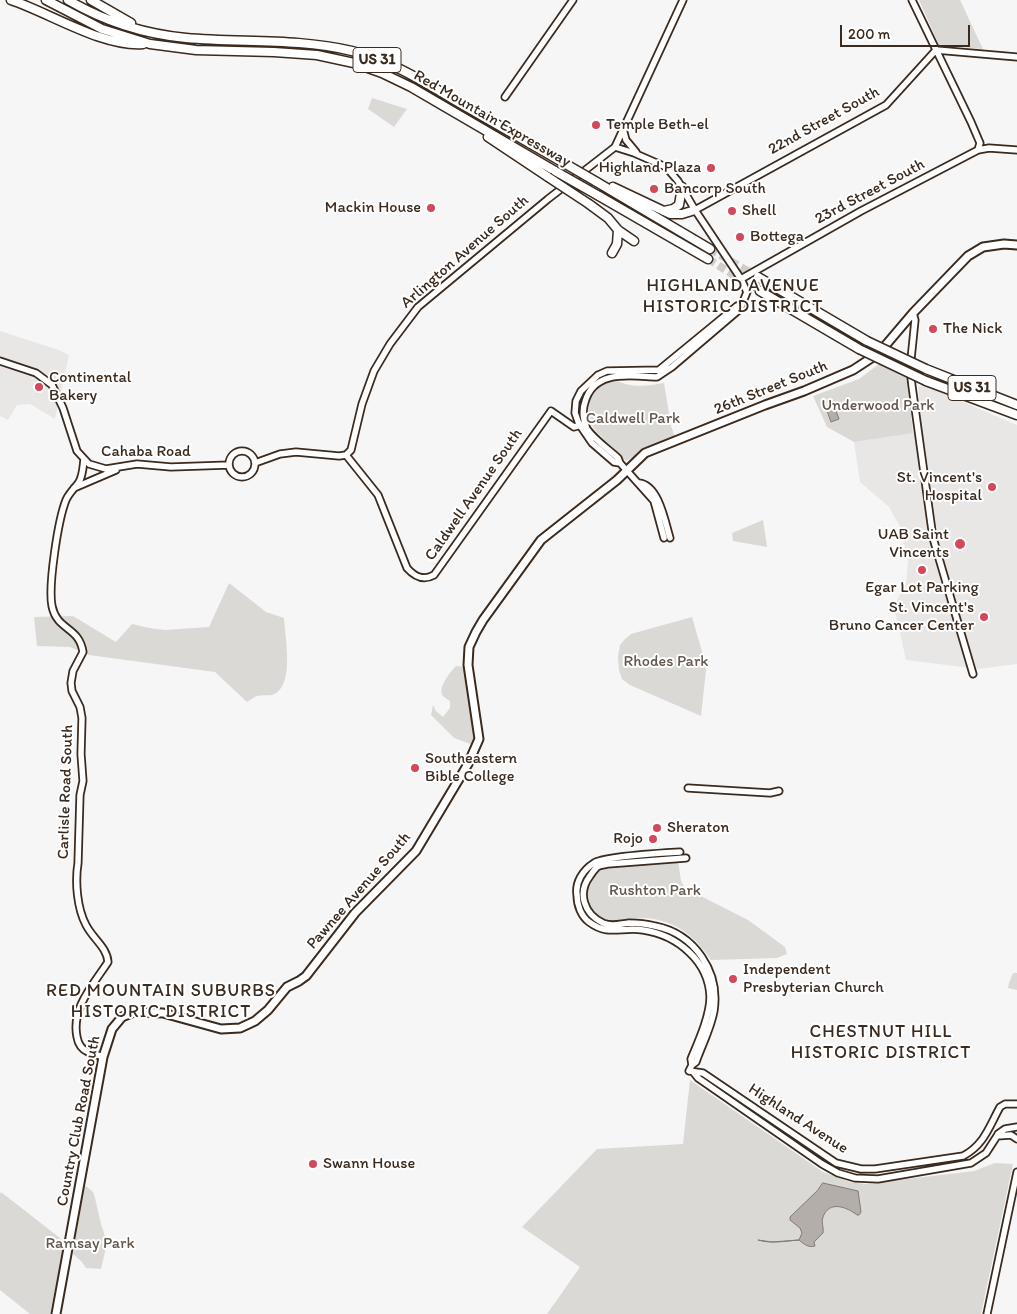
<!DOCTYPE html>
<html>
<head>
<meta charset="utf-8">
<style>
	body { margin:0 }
	#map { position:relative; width:1017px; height:1314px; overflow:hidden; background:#f7f6f6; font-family:Itim,sans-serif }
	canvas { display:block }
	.scale { position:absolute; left:840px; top:25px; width:130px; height:22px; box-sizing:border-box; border:2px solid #3b2a1e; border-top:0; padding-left:6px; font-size:15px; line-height:18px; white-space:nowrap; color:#3b2a1e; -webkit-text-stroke:4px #fff; paint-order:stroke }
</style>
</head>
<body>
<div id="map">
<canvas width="1017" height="1314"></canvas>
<div class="scale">200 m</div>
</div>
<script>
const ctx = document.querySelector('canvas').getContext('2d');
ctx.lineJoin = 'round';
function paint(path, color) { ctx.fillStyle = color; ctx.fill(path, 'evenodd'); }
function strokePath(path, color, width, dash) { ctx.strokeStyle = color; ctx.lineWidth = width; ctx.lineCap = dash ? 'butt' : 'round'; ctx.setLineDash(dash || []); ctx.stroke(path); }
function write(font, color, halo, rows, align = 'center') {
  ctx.font = font + ' Itim,sans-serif'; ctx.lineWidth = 4; ctx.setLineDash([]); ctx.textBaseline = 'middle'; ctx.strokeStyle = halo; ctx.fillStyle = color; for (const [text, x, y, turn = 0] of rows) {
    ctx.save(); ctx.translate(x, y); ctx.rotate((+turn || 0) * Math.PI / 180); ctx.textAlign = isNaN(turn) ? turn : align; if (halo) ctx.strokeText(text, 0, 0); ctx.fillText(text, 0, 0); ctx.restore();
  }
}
paint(new Path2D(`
	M0,331L59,350L69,355L55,419L30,404L17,405L8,420L0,416Z
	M924,385L1017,425V664L978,669L906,660L894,606L906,583L908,561L900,527L889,507L860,482L854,442L921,431L918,387Z`), '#e9e7e6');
paint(new Path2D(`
	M919,0H960L983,49L939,45Z
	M372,98L407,109L394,127L368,109Z
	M879,364L907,378L913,433L854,442L827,427L813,396L859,379Z
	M610,379C617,380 623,384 630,385C641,387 653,385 664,383L671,426L675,437L626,461C600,433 559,409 610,379Z
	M763,520L767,547L733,541L732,533Z
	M229,583L266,612L284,618C285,637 294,682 276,693C270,697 263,694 257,696C254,697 250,700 247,702L215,672L89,655L70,647L37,646L34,617L73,616L116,642L132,624L149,628L165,630L209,627Z
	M692,617L703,655L706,670L701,716L630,685L622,679L619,670L618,656L620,645L625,639L631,634Z
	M456,666L467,667L476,730L473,745L454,738L431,715L433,705L436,711L443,717L450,708V701C448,700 444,697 443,696C437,688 451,671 456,666Z
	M678,861L681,881L685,888L748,920L785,947L787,954L777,958L711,960C702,947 690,933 675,926C668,922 653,918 645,918C624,918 603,931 589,907C585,900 584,892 588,885C592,876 594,872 603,869Z
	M1013,973H1017V990L1008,988L1009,983Z
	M690,1080L823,1172L850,1182L865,1184L974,1171L995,1163L1013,1164L981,1314H547L580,1267L522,1227L597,1149L683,1144Z
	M86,1186L93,1192L95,1198L101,1224L107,1243L101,1269L86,1268L82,1262L73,1254L84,1187Z
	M1,1192L65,1242L50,1314H30L0,1290V1194Z`), '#dbd9d6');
const water = new Path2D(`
	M839,403L841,409L836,411L839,419L831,422L826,408Z
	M823,1183L858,1191L861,1212L859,1215H857C847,1207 829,1200 823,1217C821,1222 824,1227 823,1233L814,1242L815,1246C808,1248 804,1244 799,1240C785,1241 772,1244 758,1240L772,1242L799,1240L802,1233L800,1228L790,1220V1217L817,1191Z`);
paint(water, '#b4aeaa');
strokePath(water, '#847972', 1);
strokePath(new Path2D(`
	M710,249L758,277
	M708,259L760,291`), '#d1cdcb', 8, [8, 4]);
const minor = new Path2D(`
	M912,0L971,122L980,143L978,150
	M505,97L573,0
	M623,129L626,140L636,152
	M615,147L634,153L666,167L678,181L695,210L741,279L747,292L740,309L672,367L657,377C630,376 594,369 585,402C582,410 583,421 587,429C595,440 608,449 618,458L620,463L654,501L664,538
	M695,210L886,105L936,50L1017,57
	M741,279L861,211L978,150L989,148L1017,150
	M913,313L915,320L910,369L912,386L933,538L973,674
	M0,361L36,373L52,385L63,408L77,451L89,464L106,469L137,464L171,467L229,465
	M229 464a13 13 0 1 1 26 0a13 13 0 1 1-26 0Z
	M346,455L378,495L407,568C415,577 423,581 434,575L551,411L574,427L585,424
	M84,459C83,467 83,475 79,482C75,488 69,493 66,500C58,520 48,586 52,606C57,631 79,626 83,652L73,671L71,683L72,691L80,707L82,718L81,754L83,781L80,795L78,863C75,882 77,908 86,925C93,939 107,947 108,962C93,985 71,1008 77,1037C78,1043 81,1049 88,1052C92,1054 98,1055 103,1057
	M255,463L280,454L296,452L339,456L346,455L351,450L362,404L374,371L390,344L418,307L548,199L615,147L683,0
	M620,463L614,462L592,443L579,424L575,413L576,401L581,391L598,375L607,371L659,370L737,306L742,304
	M639,483C659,485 665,522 670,538
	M74,488L116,470
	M688,788L770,793L779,791
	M680,852C664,853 604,856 594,863C583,870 575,882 577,895C577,905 581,916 589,922C609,937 622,926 643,930C677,935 709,961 710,997C710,1016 698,1042 691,1059L692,1065
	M686,858L608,864C605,865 600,865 597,867C595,869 592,873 590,876C577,893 584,914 603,923C612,927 619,924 629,923C637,923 647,924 655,926C695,934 720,972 714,1011C711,1028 702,1045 696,1062L692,1065L689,1071L703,1073L836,1163L861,1169H875L963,1156C984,1145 989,1127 1000,1107L1005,1104H1017
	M694,1073L698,1078L822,1164L838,1173L855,1178L878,1179L971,1163L986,1153L997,1136L1011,1135L1017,1139
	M998,1134L1005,1129L1017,1127
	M987,1314L1017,1172`);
const major = new Path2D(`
	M56,1314L103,1057L112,1029L122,1017L134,1012L163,1013L221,1029L240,1028L255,1021L268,1010L287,987L299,981L306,976L355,913L416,851L468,764L479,739L468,665L469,647L476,632L483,620L541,540L617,480L645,453L765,405L804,391L853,370L879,353L913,313L968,256L983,247L1004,244L1017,245`);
const highway = new Path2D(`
	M11,0C50,13 102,47 143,44
	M46,0L102,29L150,44L196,50L274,52L317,55L354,63L382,73L411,87L555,171
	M68,0C104,21 144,34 186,38C242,43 297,38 352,51C390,60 426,83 458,102C493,122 529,143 564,163
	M91,0L131,23
	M488,137L548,177
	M595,181L710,249
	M613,187L670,214H682L695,210
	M599,196L708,259
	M589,204L608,218L618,230L634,241
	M664,211L673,209L679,205L682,187
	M612,253L617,244L618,230
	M758,277L867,341
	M760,291L859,349
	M926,369L1017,405
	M926,381L1017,415`);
strokePath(minor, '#3b2a1e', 9);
strokePath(major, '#3b2a1e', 11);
strokePath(highway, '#3b2a1e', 11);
strokePath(minor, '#fff', 5.5);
strokePath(major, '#fff', 7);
strokePath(highway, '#fff', 8);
const highwayBridge = new Path2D(`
	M564,163L595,181
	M555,171L599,196
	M548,177L589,204
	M867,341L926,369
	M859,349L926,381`);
strokePath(highwayBridge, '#3b2a1e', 11, []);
strokePath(highwayBridge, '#fff', 8);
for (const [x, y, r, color] of [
	[596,125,5,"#d1495b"],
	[711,168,5,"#d1495b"],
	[654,189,5,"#d1495b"],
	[431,208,5,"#d1495b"],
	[732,211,5,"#d1495b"],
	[740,237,5,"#d1495b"],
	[933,329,5,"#d1495b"],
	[39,387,5,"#d1495b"],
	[992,487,5,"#d1495b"],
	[960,544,6,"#d1495b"],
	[922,570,5,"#d1495b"],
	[984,617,5,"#d1495b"],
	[415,768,5,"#d1495b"],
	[657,828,5,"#d1495b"],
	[653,839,5,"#d1495b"],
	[733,979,5,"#d1495b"],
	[313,1164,5,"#d1495b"]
]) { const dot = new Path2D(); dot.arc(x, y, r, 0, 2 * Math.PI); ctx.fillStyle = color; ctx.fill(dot); strokePath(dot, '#fff', 2); }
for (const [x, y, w] of [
	[377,60,48],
	[972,388,48]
]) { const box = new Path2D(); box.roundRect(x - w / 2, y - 12.5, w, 25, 4); ctx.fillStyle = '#fff'; ctx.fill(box); strokePath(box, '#3b2a1e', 1); }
write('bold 15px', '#3b2a1e', null, [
	["US 31",377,60],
	["US 31",972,388]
]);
write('16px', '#3b2a1e', '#fff', [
	["Red Mountain Expressway",492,119,30],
	["22nd Street South",824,121,-29],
	["23rd Street South",870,192,-28],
	["Arlington Avenue South",465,252,-41],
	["26th Street South",771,388,-22],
	["Cahaba Road",146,452],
	["Caldwell Avenue South",474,495,-55],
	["Carlisle Road South",66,792,-88],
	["Pawnee Avenue South",359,891,-49],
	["Highland Avenue",798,1119,33],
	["Country Club Road South",79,1121,-79]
]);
write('16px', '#3b2a1e', '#fff', [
	["Temple Beth-el",606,125],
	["Highland Plaza",701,168,"right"],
	["Bancorp South",664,189],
	["Mackin House",421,208,"right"],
	["Shell",742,211],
	["Bottega",750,237],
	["The Nick",943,329],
	["Continental",49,378],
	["Bakery",49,396],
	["St. Vincent's",982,478,"right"],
	["Hospital",982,496,"right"],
	["UAB Saint",949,535,"right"],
	["Vincents",949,553,"right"],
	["Egar Lot Parking",922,588,"center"],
	["St. Vincent's",974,608,"right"],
	["Bruno Cancer Center",974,626,"right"],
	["Southeastern",425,759],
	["Bible College",425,777],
	["Sheraton",667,828],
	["Rojo",643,839,"right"],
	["Independent",743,970],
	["Presbyterian Church",743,988],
	["Swann House",323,1164]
], 'left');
write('16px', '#63564c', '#fff', [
	["Underwood Park",878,406],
	["Caldwell Park",633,419],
	["Rhodes Park",666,662],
	["Rushton Park",655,891],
	["Ramsay Park",90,1244]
]);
ctx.letterSpacing = '1px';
write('18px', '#3b2a1e', '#fff', [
	["HIGHLAND AVENUE",733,286],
	["HISTORIC DISTRICT",733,307],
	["RED MOUNTAIN SUBURBS",161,991],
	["HISTORIC DISTRICT",161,1012],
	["CHESTNUT HILL",881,1032],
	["HISTORIC DISTRICT",881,1053]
]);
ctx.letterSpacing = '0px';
</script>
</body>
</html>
